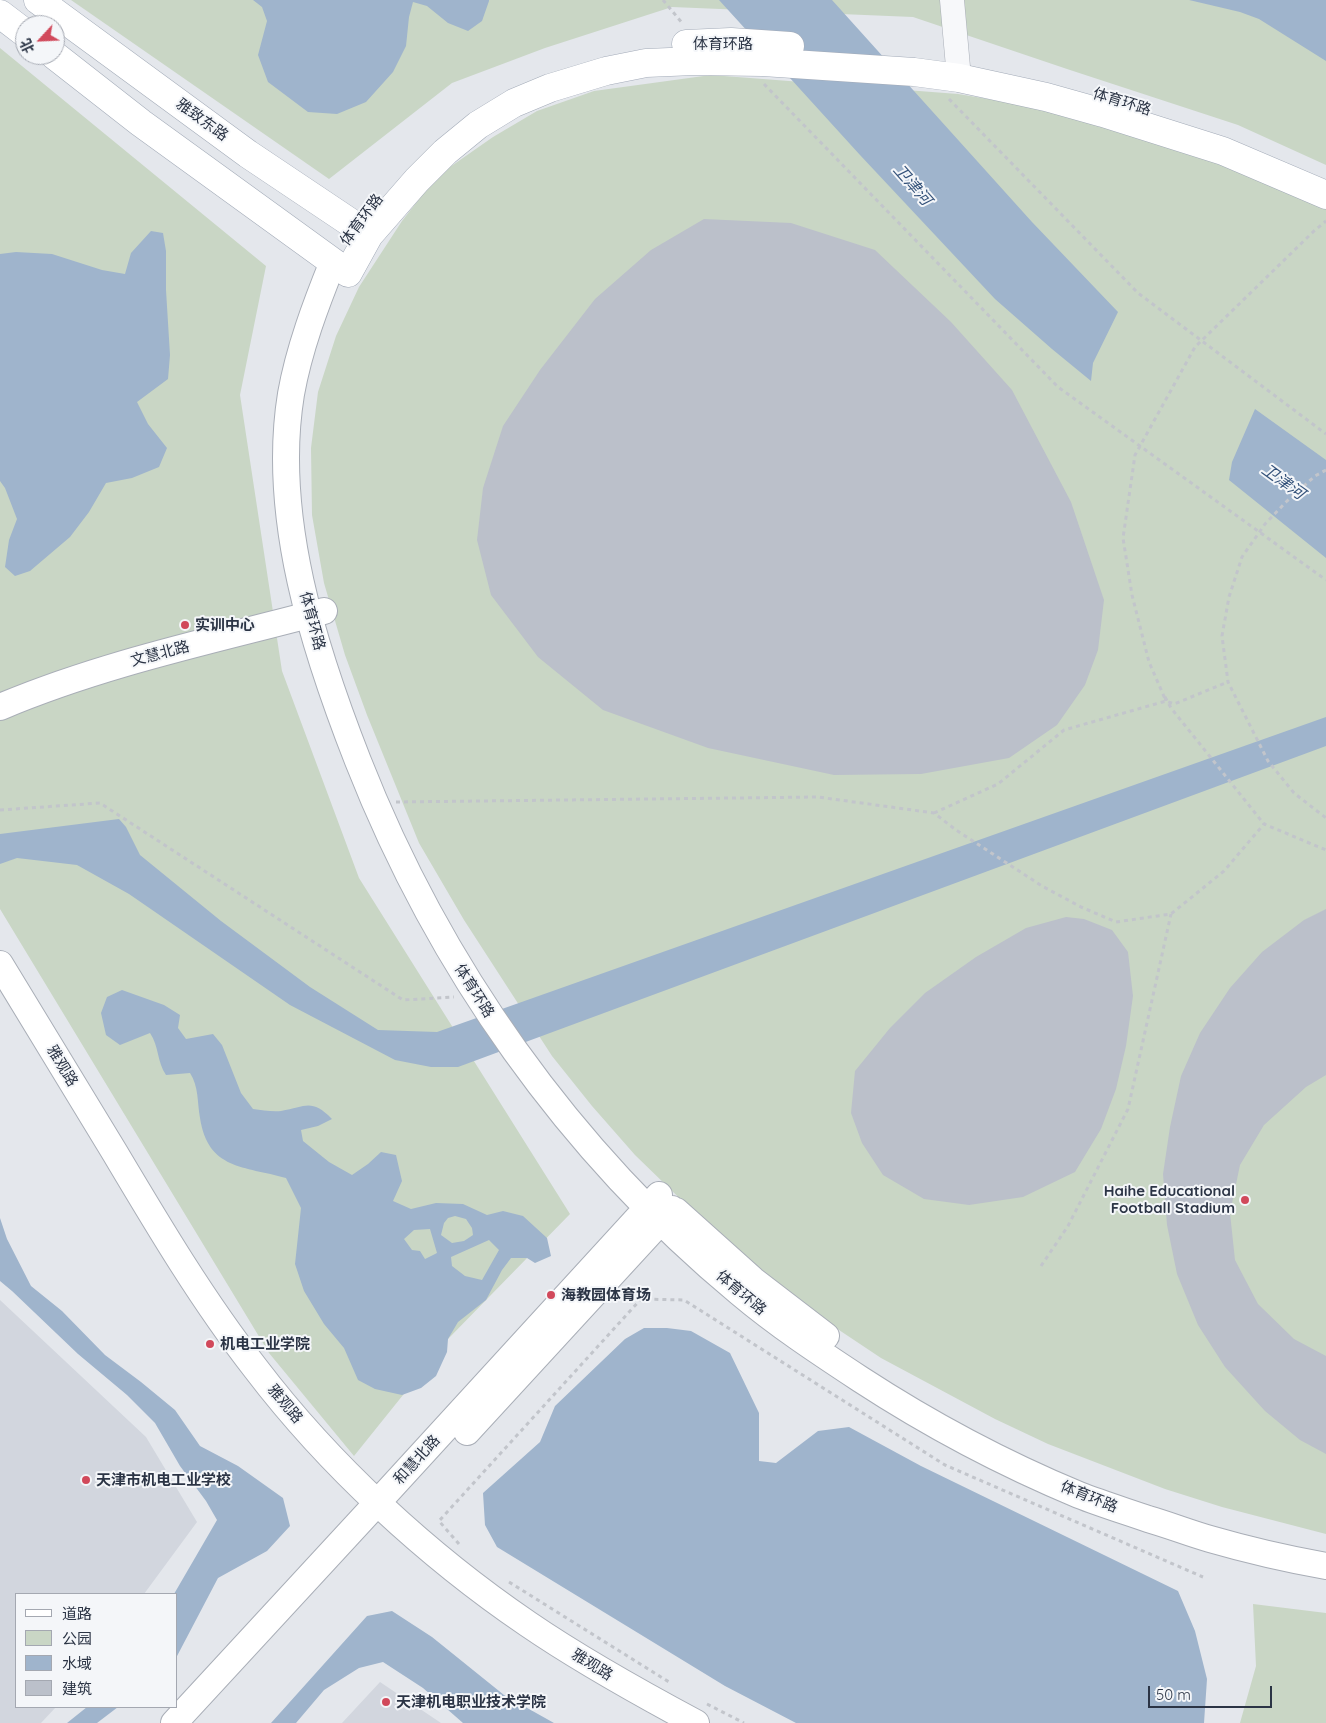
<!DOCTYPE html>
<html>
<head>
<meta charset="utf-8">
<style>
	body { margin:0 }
	#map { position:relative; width:1326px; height:1723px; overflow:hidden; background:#e4e7ec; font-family:Quicksand,"Noto Sans SC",sans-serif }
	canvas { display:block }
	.legend { position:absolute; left:15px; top:1593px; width:162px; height:115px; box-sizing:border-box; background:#f4f6f9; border:1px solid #a4a8b1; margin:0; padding:6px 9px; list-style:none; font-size:15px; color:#2b3445 }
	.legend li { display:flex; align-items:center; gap:10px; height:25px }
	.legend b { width:25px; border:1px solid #a4a8b1 }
	.north { position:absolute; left:15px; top:15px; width:50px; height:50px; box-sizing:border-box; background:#f4f6f9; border:1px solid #a4a8b1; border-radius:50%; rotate:245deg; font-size:14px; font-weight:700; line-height:20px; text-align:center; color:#2b3445 }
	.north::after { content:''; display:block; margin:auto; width:18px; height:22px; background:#d1495b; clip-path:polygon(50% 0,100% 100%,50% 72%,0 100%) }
	.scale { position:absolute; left:1148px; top:1686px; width:124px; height:22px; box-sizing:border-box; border:2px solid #2b3445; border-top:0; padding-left:6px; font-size:15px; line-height:18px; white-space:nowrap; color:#2b3445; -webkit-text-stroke:4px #f4f6f9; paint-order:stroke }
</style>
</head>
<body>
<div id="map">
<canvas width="1326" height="1723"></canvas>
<ul class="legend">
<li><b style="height:6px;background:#fff"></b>道路</li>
<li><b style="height:14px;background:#c9d6c5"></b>公园</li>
<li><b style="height:14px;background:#9fb4cc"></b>水域</li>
<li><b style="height:14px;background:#bbc0ca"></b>建筑</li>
</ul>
<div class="north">北</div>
<div class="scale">50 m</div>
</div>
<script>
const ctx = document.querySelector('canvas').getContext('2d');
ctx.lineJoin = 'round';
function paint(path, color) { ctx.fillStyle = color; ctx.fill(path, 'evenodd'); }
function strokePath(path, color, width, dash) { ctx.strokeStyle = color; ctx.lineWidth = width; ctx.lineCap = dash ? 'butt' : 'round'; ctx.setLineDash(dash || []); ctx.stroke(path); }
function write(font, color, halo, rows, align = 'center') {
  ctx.font = font + ' Quicksand,"Noto Sans SC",sans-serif'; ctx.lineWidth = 4; ctx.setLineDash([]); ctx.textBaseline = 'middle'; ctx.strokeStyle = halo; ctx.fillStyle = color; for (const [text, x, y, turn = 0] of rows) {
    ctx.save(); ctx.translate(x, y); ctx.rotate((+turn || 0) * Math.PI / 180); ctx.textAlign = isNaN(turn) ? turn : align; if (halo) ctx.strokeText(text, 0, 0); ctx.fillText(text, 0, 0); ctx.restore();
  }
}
paint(new Path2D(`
	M0,1300L146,1437L197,1522L144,1594H16V1707H56L41,1723H0Z
	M380,1682L441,1723H342Z`), '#d2d6de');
paint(new Path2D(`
	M71,0H1326V165L1238,125L1067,69L913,17L672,7L545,48L452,83L329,179Z
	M0,48L266,266L240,395L282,671L359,878L570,1214L448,1339L354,1456L269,1353L0,909Z
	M711,75L958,94L1037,107L1233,167L1326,206V1534L1222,1507L1165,1489L1048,1444L995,1419L881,1358L794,1300L703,1221L635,1155L592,1106L552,1056L464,920L419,843L367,715L345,655L324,583L312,515L311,448L318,392L336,336L359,287L402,221L423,194L450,167L493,137L537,111L594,91Z
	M1253,1604L1326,1613V1723H1240L1256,1666Z`), '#c9d6c5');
paint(new Path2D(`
	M253,0H489V1L482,21L468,31L448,23L427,6L413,2L409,17L406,46L393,72L366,102L337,114L308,112L268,82L258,55L267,21L262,7Z
	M719,0H832L1032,222L1118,312L1093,363L1091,381L1052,349L995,299L860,155Z
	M1189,0H1326V61L1259,19L1240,12Z
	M151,231L163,233L166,251V290L170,355L168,379L137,402L148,424L167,448L159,467L132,478L106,483L89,512L70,537L30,571L15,576L5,567L9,540L17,519L5,488L0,481V254L16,252L52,254L102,270L125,274L131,253Z
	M1255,409L1326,460V558L1229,480L1232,462Z
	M1326,717V746L458,1067H431L395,1060L290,1005L129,894L77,865L17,858L0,864V834L119,819L126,827L140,855L221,921L310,987L378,1030L437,1032Z
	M122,990L164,1005L180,1015L178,1028L186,1039L213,1034L222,1045L241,1093L253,1109C262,1110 272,1112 281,1111C306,1107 311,1098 332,1119L318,1126L301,1130L303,1141L329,1162L352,1175L368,1164L381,1152L396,1155L402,1181L393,1201L411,1209L436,1203L463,1204L487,1215L503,1211L523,1216L547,1238L551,1256L535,1263L527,1258H511L502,1270L486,1300L458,1322L448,1339L447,1352L436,1376L421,1388L402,1395L375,1389L358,1380L344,1348L324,1324L304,1291L295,1264L301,1208L286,1178C244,1166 208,1170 200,1118C197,1102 199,1087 190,1073L166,1075C157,1062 159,1046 150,1033L120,1045L106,1035L101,1013L107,997ZM455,1216L466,1219L472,1228L473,1235L464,1241L452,1243L441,1235L444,1223L448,1218ZM430,1229L437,1253L425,1259L420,1251L412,1250L404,1239L414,1230ZM489,1240L499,1250L482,1280L465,1276L452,1266L451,1257Z
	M0,1218L7,1239L31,1286L62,1311L105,1355L141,1382L175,1410L200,1446L238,1466L283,1498L290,1526L267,1551L218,1578L176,1658V1594H174L217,1520L206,1501L180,1466L155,1423L127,1395L78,1354L12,1291L0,1281Z
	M644,1328H667L691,1331L730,1353L759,1413V1461L776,1463L818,1431L849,1427L921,1466L1178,1591L1195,1631L1207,1679L1204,1723H796L725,1686L497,1547L485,1525L483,1493L540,1442L555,1406L625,1339Z
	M392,1611L432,1637L504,1695L554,1723H463L423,1688L383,1662L359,1668L324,1690L296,1723H271L367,1616Z
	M87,1707H118L97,1723H67Z`), '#9fb4cc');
paint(new Path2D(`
	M704,219L791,223L875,250L951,322L1012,390L1071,502L1104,600L1098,650L1085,685L1057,725L1009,758L921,774L834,775L708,748L603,710L538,657L491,595L477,540L483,488L503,426L540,370L595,299L651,250Z
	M1326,909V1075L1306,1087L1264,1125L1240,1165L1230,1213L1235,1260L1258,1304L1294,1339L1326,1356V1454L1300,1440L1265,1411L1225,1367L1198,1325L1177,1274L1167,1225L1163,1174L1170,1127L1181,1076L1200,1033L1230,988L1262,952L1304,920Z
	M1066,917L1084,919L1112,930L1128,952L1133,996L1126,1046L1116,1089L1101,1129L1075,1172L1023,1197L969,1205L924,1199L883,1175L862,1143L851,1113L855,1071L890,1028L925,993L976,957L1026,928Z`), '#bbc0ca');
const tertiary = new Path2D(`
	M952,0L959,78`);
const secondary = new Path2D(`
	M333,262C316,304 299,349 291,394C271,516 314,649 358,761C439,967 569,1151 740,1293C778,1325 819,1352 860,1379C929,1424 1002,1463 1079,1495C1102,1504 1125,1511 1148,1519C1169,1525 1189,1533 1210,1539C1248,1550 1287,1559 1326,1566
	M0,707C104,663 215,640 324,611
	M0,964C38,1027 77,1090 115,1153C159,1227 203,1301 256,1369C329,1465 428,1556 528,1624C582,1661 638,1692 696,1723
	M676,1211L753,1280L826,1336
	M467,1432L672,1209
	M174,1723L378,1502L659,1195`);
const primary = new Path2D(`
	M38,0L248,154L369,235
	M0,14L25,33
	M686,44L731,42L790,46
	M54,55L141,123L348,273L369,235L417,180L445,152L478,125L514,103L550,88L606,71L646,63L694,61L763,62L914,72L959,78L1046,97L1103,113L1223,151L1326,195`);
strokePath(tertiary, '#a9aeb7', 25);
strokePath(secondary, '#a9aeb7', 28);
strokePath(primary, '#a3abb8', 29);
strokePath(new Path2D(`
	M663,0L683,24
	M764,84L1058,387L1326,580
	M949,99L1138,293L1326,434
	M1326,470L1315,476L1286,502L1265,524L1242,557L1229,597L1222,636L1228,682L1268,761L1294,793L1326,818
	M1165,697L1166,701L1149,662L1132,595L1123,538L1135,455L1195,347L1314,231L1326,221
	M396,802L818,797L934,813L956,830L1042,886L1081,907L1116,922L1171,914L1224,871L1264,824L1326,850
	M0,810L100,803L403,1000L454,997
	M934,813L998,784L1064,730L1166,701L1174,704L1228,682
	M1041,1266L1068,1226L1128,1109L1171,914
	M459,1544L439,1521L641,1299L684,1300L945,1465L1203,1577
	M509,1582L669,1682
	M707,1704L744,1723`), '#c2c5cb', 3, [4, 4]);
strokePath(tertiary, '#f7f8fa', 24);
strokePath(secondary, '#fff', 26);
strokePath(primary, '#fff', 28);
strokePath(new Path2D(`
	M1165,697L1171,708L1264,824`), '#c2c5cb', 3, [4, 4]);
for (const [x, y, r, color] of [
	[185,625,5,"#d1495b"],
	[1245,1200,5,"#d1495b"],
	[551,1295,5,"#d1495b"],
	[210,1344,5,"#d1495b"],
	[86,1480,5,"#d1495b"],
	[386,1702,5,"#d1495b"]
]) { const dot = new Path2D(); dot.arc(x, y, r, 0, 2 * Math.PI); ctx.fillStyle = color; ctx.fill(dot); strokePath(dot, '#f4f6f9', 2); }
write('15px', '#2b3445', '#f4f6f9', [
	["体育环路",723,44],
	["体育环路",1122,102,17],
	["雅致东路",202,120,36],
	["体育环路",362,220,-53],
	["体育环路",312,621,75],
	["文慧北路",160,654,-15],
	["体育环路",474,991,58],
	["雅观路",62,1066,59],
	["体育环路",741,1293,40],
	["雅观路",285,1404,50],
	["和慧北路",417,1460,-48],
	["体育环路",1089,1497,22],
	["雅观路",592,1665,32]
]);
write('bold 15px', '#2b3445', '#f4f6f9', [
	["实训中心",195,625],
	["Haihe Educational",1235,1191,"right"],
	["Football Stadium",1235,1208,"right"],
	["海教园体育场",561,1295],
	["机电工业学院",220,1344],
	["天津市机电工业学校",96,1480],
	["天津机电职业技术学院",396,1702]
], 'left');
write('italic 16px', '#34527a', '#f4f6f9', [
	["卫津河",912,185,49],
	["卫津河",1283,482,36]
]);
</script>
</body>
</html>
